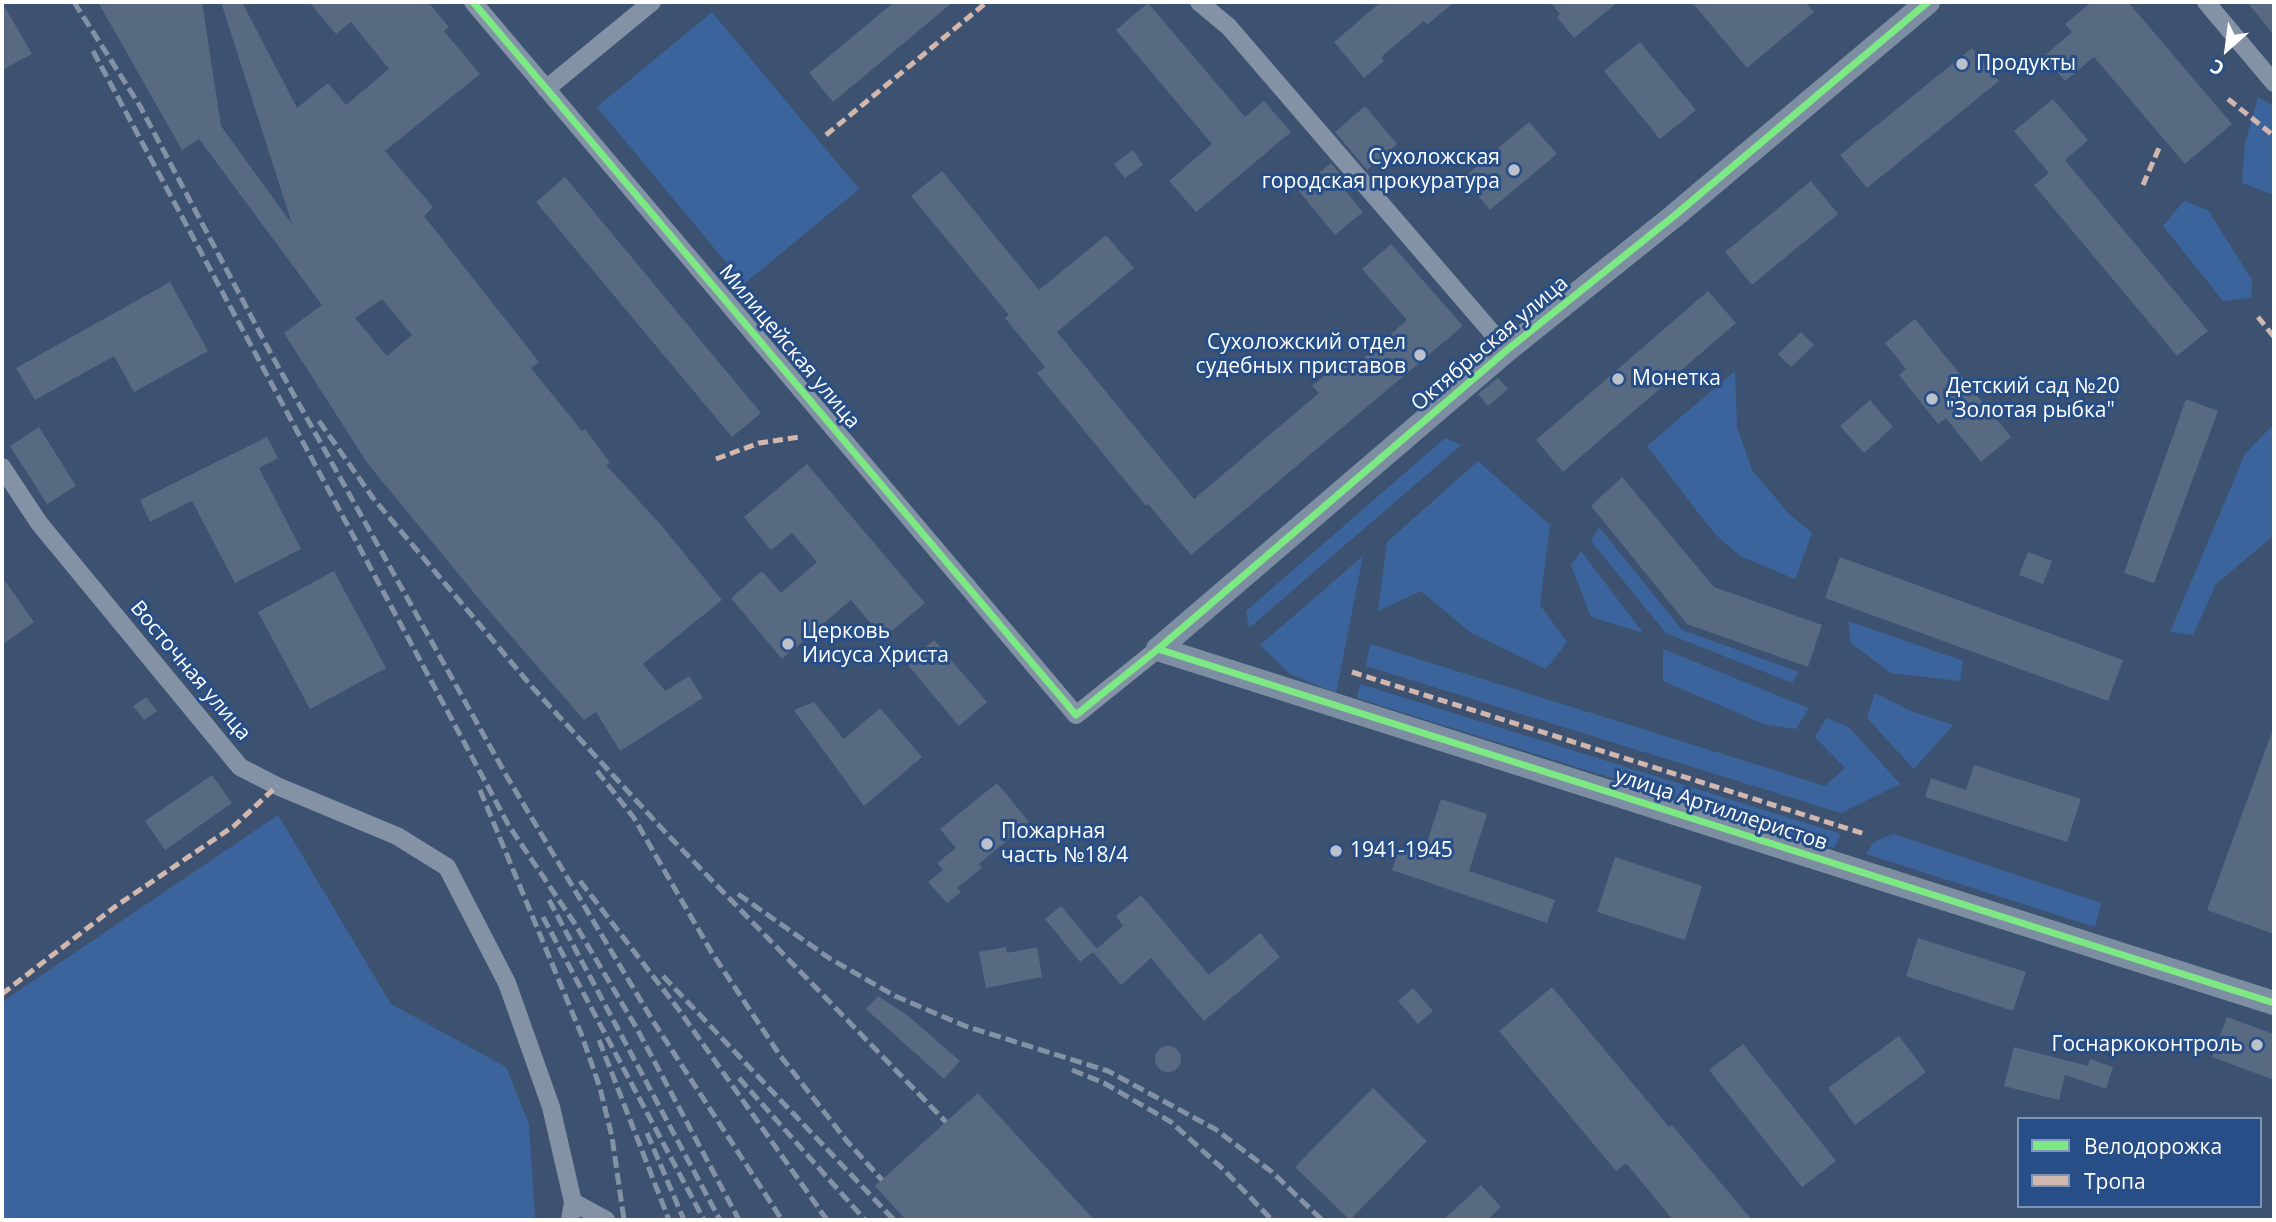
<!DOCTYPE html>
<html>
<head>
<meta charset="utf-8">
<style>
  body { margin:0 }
  #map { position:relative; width:2276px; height:1222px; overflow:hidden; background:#3d5271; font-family:"Open Sans",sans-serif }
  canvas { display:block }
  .frame { position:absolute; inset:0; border:4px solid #fff; pointer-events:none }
  .legend { position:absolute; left:2017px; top:1117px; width:245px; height:91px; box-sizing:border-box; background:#274e87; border:2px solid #7d95b7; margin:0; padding:9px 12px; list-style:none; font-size:21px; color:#fff }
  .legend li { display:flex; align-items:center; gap:14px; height:35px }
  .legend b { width:35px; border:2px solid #7d95b7 }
  .north { position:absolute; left:2192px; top:14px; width:70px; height:70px; -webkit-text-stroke:5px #274e87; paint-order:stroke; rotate:208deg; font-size:19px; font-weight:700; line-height:28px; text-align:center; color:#fff }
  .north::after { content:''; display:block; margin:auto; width:24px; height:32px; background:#fff; clip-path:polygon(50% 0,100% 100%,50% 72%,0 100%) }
</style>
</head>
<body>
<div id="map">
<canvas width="2276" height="1222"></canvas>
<div class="frame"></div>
<ul class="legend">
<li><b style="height:9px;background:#7ce984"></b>Велодорожка</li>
<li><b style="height:9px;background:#d1b7ad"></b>Тропа</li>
</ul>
<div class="north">С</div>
</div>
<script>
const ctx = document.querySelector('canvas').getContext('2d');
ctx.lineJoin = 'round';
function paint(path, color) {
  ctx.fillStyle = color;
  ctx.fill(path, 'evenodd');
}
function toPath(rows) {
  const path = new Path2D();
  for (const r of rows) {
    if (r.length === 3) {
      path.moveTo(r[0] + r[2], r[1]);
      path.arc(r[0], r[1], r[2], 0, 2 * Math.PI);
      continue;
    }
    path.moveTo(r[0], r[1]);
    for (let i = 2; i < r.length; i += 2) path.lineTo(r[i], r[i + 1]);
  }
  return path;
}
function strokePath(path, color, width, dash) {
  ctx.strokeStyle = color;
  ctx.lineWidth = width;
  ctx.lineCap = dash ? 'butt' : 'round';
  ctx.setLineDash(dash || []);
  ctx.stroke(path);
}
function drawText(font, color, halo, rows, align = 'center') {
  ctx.font = font + ' "Open Sans",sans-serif';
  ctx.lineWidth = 6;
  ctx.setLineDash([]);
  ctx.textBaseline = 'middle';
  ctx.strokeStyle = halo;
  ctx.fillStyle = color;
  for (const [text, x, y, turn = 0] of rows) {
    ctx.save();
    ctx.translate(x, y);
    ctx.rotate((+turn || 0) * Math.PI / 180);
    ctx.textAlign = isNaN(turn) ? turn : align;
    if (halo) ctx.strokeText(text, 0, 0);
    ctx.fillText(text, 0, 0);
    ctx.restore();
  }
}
const green = toPath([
  [712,12,859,189,744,284,597,107],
  [2258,97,2274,106,2274,195,2242,183,2245,143],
  [2184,201,2208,210,2252,280,2251,298,2223,301,2163,226],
  [1735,371,1737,427,1752,470,1788,513,1812,533,1795,579,1740,556,1714,533,1647,446],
  [2274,424,2274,535,2216,584,2193,635,2170,632,2245,454],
  [1445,438,1461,445,1249,628,1246,611],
  [1478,461,1550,525,1540,605,1567,642,1546,669,1471,633,1421,591,1378,611,1387,542],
  [1599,527,1682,630,1799,672,1792,683,1666,633,1591,541],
  [1581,551,1643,633,1591,617,1571,565],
  [1363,556,1336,693,1290,674,1260,645],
  [1848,621,1963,661,1960,681,1891,673,1851,643],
  [1370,644,1825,786,1845,768,1815,737,1826,718,1849,727,1900,784,1841,813,1366,666],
  [1663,650,1663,649,1809,708,1796,729,1764,724,1663,681],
  [1360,684,1841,834,1834,848,1357,698],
  [1875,693,1911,711,1953,725,1914,769,1867,718],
  [278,815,391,1004,506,1067,529,1124,535,1220,2,1220,2,1002],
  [1893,834,2101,903,2095,927,1866,854,1874,842]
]);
const building = toPath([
  [2,2,32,54,2,70],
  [98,2,202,2,221,126,292,224,221,2,242,2,297,108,328,83,346,105,389,69,351,22,336,34,309,2,428,2,449,27,444,31,480,74,385,151,433,207,424,216,539,362,531,368,582,431,585,429,610,463,606,465,661,525,722,600,643,664,665,691,689,676,703,698,620,751,596,712,584,720,484,605,368,464,284,333,322,305,199,139,182,150],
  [382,299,412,335,387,356,355,318],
  [894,2,953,2,833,102,809,73],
  [1381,2,1454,2,1427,25,1424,21,1381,57,1384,61,1364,78,1334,42],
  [1550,2,1618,2,1574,38,1557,17,1560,14],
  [1692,2,1805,2,1814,12,1747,68],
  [2092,2,2128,2,2232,124,2185,164,2094,57,2065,81,2044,56,2072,32,2065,24],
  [2247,2,2274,2,2274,35],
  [1148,3,1245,117,1264,101,1291,132,1196,212,1169,181,1212,144,1116,30],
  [1640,42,1696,110,1660,139,1604,71],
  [1972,48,1999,81,1867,188,1840,155],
  [2053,99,2088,140,2065,160,2208,331,2177,356,2034,185,2049,173,2014,131],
  [1365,106,1397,144,1367,170,1335,132],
  [1529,122,1557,154,1490,210,1463,178],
  [1133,150,1143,165,1125,178,1114,164],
  [1331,163,1349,184,1344,189,1363,212,1335,235,1298,190],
  [942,171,1039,290,1106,235,1134,268,1057,332,1194,499,1319,393,1312,386,1342,361,1350,370,1407,320,1362,269,1391,244,1463,326,1191,555,1148,504,1146,506,1037,373,1045,367,1005,318,1009,315,911,196],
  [565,177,761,413,732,437,536,202],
  [1811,181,1838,214,1752,285,1725,252],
  [170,282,208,351,134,392,114,356,35,400,16,368],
  [1708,291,1736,323,1563,472,1536,440],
  [1915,319,2011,437,1981,462,1946,418,1938,424,1899,375,1906,369,1885,343],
  [1801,332,1814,345,1791,367,1778,354],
  [1498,378,1508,389,1488,406,1478,394],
  [2186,399,2218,411,2154,583,2124,573],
  [1870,400,1893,427,1864,453,1840,426],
  [39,427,76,486,47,504,10,446],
  [267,437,278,458,259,468,301,549,235,583,192,501,150,522,140,500],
  [807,464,925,603,883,638,851,600,782,659,731,598,762,571,781,593,817,562,792,533,771,550,744,517],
  [1622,477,1714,587,1822,625,1808,667,1687,624,1591,506],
  [2028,552,2052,561,2043,584,2019,575],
  [1840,557,2123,660,2108,701,1825,598],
  [334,571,386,668,310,709,258,612],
  [2,577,34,622,2,645],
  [934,640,987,702,959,726,906,663],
  [146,697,157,711,144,720,133,706],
  [814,702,844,739,880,708,922,757,864,806,794,710],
  [2272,732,2274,733,2274,934,2207,910],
  [1974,765,2081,799,2067,842,1925,797,1931,778,1966,790],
  [212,775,232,803,165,850,145,821],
  [997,783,1029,822,979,864,982,868,957,888,961,892,947,903,928,882,943,870,937,863,956,848,940,829],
  [1441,799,1487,814,1469,871,1555,900,1547,923,1392,870,1400,847,1423,855],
  [1615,857,1702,886,1685,940,1597,912],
  [1141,895,1209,975,1260,933,1280,957,1204,1021,1151,958,1121,985,1093,952,1123,926,1116,916],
  [1061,906,1097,949,1080,962,1045,919],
  [1918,938,2026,972,2013,1011,1906,976],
  [1006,947,1007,953,1037,947,1042,977,986,988,979,952],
  [1552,987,1669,1127,1672,1125,1752,1220,1673,1220,1626,1163,1616,1171,1499,1031],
  [1413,988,1433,1011,1418,1024,1398,1001],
  [878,996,907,1015,960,1061,944,1079,866,1009],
  [2227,1017,2274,1034,2274,1080,2212,1057],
  [1899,1036,1926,1072,1855,1125,1828,1088],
  [1743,1044,1836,1161,1802,1187,1709,1070],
  [1168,1059,13],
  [2014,1047,2088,1066,2090,1059,2113,1067,2106,1089,2065,1075,2059,1100,2004,1086],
  [1373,1088,1427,1141,1350,1220,1295,1167],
  [978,1093,1094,1220,906,1220,875,1186],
  [1481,1185,1501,1207,1487,1220,1443,1220]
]);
const street = toPath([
  [473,2,1076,715,1158,649],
  [1199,2,1229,27,1507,350],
  [2206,2,2274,83],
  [546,89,652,2],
  [2,467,39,523,240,767,277,786,397,836,447,867,507,983,551,1107,573,1202,570,1220],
  [573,1202,606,1220]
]);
const secondary = toPath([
  [1158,649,2274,1003],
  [1158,649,1507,350,1674,216,1928,2]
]);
const rail = toPath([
  [74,2,140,106,270,352,506,775,653,1021,782,1220],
  [93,51,509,826,575,924,636,1027,739,1220],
  [319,421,373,498,533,688,666,833,946,1122],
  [597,771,634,818,712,953,779,1054,846,1140,882,1180],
  [480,790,582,1036,600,1088,612,1137,624,1220],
  [580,881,679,1010,827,1220],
  [738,894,829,958,895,996,965,1026,1108,1071,1215,1129,1272,1172,1322,1220],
  [549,900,720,1220],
  [543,917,704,1220],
  [663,976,894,1220],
  [599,1040,669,1220],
  [1072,1070,1104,1083,1171,1122,1224,1170,1272,1220],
  [739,1078,865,1220],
  [647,1133,684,1220]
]);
const quiet = toPath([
  [2228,99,2274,136],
  [826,135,987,2],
  [2143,185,2159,148],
  [2258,317,2274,337],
  [716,459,759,443,800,437],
  [1352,672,1865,834],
  [2,994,116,906,234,826,277,786]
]);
const cycleway = toPath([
  [473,2,1076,715,1158,649,1507,350,1674,216,1928,2],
  [1158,649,2274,1003]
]);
const markers = [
  [1962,64,7,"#bbc2cd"],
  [1514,170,7,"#bbc2cd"],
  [1420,355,7,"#bbc2cd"],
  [1618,379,7,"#bbc2cd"],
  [1932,399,7,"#bbc2cd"],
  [788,644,7,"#bbc2cd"],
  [987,844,7,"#bbc2cd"],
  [1336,851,7,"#bbc2cd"],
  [2257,1045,7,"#bbc2cd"]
];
const poiNames = [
  ["Продукты",1976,64],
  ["Сухоложская",1500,158,"right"],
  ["городская прокуратура",1500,182,"right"],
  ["Сухоложский отдел",1406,343,"right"],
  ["судебных приставов",1406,367,"right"],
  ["Монетка",1632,379],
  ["Детский сад №20",1946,387],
  ["\"Золотая рыбка\"",1946,411],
  ["Церковь",802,632],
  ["Иисуса Христа",802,656],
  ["Пожарная",1001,832],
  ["часть №18/4",1001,856],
  ["1941-1945",1350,851],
  ["Госнаркоконтроль",2243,1045,"right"]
];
const streetNames = [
  ["Октябрьская улица",1490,344,-40],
  ["Милицейская улица",789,347,50],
  ["Восточная улица",190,671,50],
  ["улица Артиллеристов",1721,810,18]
];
paint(green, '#3c649c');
paint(building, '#586982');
strokePath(street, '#8492a6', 18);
strokePath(secondary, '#7e8ea2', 24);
strokePath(rail, '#8392a5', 5, [12, 5]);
strokePath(quiet, '#d1b7ad', 5, [10, 5]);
strokePath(cycleway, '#7ce984', 7);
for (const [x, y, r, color] of markers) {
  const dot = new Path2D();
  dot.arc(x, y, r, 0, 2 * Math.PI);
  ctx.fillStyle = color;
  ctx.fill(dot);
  strokePath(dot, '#274e87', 2.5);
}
drawText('21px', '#fff', '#274e87', poiNames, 'left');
drawText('21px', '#fff', '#274e87', streetNames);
</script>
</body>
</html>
